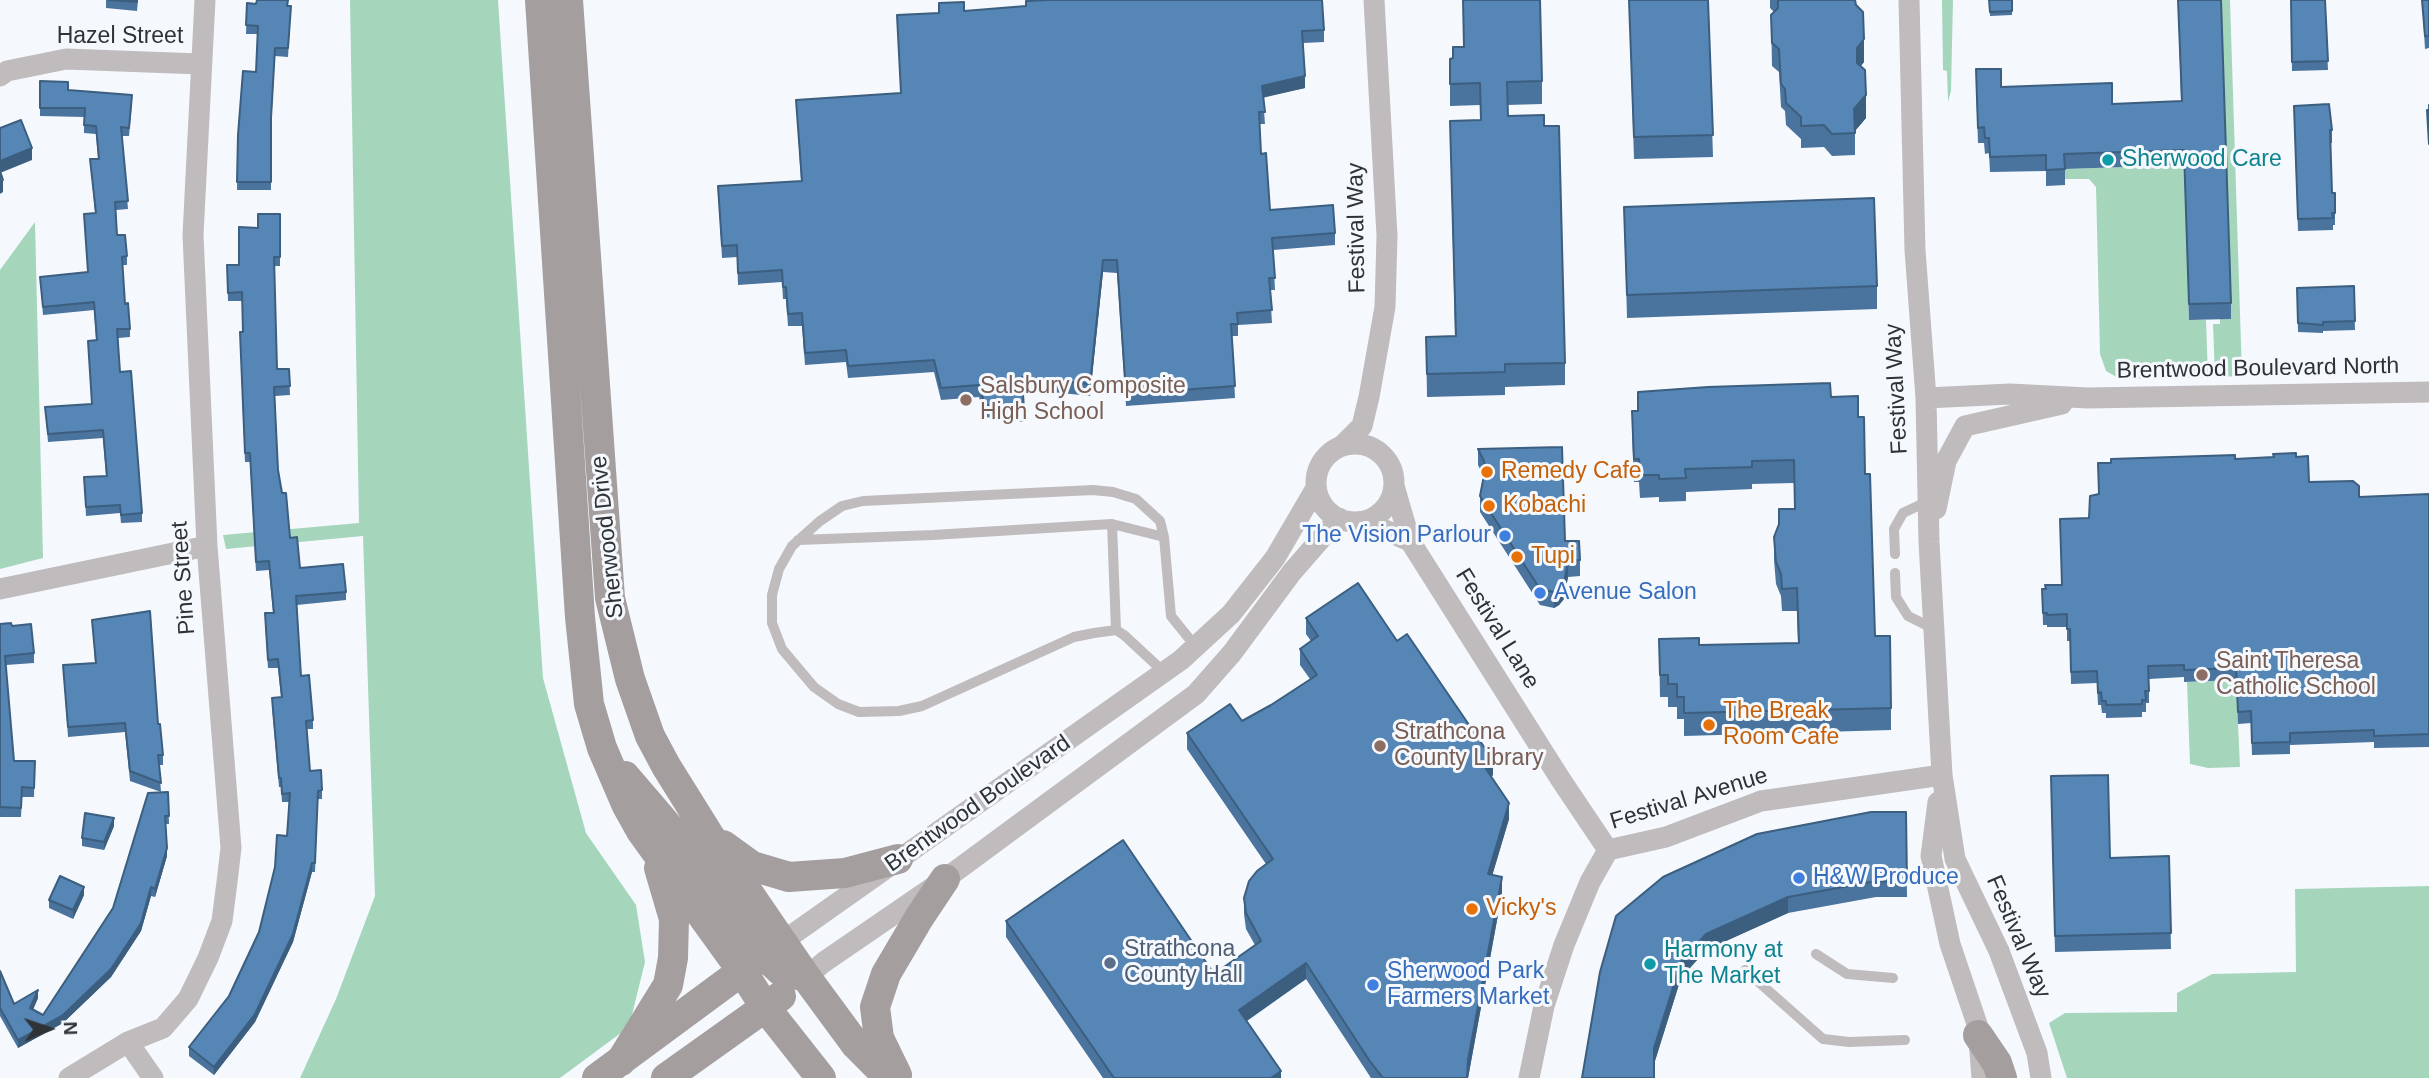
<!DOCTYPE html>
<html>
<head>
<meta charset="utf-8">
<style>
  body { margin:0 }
  #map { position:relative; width:2429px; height:1078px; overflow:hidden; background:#f5f9fe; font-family:Arial,sans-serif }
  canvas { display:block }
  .north { position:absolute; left:14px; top:994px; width:70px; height:70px; -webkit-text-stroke:5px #f5f9fe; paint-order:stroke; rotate:88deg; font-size:19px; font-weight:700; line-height:28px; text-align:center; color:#303336 }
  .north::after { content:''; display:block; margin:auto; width:24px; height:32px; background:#303336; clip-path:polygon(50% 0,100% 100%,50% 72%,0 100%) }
</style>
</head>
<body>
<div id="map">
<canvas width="2429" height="1078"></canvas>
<div class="north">N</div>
</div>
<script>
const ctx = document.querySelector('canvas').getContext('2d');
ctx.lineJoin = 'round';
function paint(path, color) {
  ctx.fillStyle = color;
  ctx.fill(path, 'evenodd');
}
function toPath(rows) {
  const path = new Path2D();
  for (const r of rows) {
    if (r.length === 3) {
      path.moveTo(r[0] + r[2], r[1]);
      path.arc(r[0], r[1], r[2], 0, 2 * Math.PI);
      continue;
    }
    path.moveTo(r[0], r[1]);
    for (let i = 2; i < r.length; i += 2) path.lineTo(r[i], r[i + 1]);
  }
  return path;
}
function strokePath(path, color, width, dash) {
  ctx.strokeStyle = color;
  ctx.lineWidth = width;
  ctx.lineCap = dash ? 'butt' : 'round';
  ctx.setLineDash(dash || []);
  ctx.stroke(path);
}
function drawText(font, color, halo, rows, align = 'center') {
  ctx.font = font + ' Arial,sans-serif';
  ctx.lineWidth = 6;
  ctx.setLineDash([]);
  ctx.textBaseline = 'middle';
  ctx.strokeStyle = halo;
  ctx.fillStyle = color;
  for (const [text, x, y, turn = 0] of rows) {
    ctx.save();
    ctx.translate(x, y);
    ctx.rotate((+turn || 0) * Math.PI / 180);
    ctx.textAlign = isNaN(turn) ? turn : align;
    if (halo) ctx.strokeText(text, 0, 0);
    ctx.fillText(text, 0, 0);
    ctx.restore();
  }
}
const green = toPath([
  [350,0,498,0,543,678,586,833,636,905,645,962,629,1027,560,1078,300,1078,336,999,375,896,363,536,226,549,223,535,359,523],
  [1942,0,1953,0,1951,91,1948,102,1947,71,1943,70],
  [2221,0,2230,0,2242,376,2215,377,2213,324,2220,324,2220,319,2231,318],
  [2184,165,2189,320,2206,320,2208,377,2120,379,2106,371,2100,354,2096,187,2089,179,2064,179,2064,169],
  [35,222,43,558,0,569,0,270],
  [2236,680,2240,767,2208,768,2190,764,2187,682],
  [2429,886,2429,1078,2067,1078,2049,1023,2065,1013,2177,1012,2177,993,2212,974,2296,972,2295,889]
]);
const service = toPath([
  [1112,524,1116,630],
  [798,540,933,535,1112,524,1164,537],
  [1895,554,1894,529,1903,513,1928,501],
  [1895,573,1896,597,1908,616,1934,629],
  [1165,673,1124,635,1116,630,1094,633,1074,637,922,706,899,711,859,712,838,704,814,687,782,649,772,623,772,595,779,569,792,546,820,521,842,506,863,501,1093,490,1113,492,1136,499,1160,521,1164,537,1171,616,1196,647],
  [1816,954,1847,974,1893,978],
  [1745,970,1823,1039,1849,1042,1905,1040]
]);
const minor = toPath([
  [1909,0,1915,250,1926,398,1929,542,1942,775,1955,859,1999,951,2037,1053,2041,1078],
  [0,76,7,71,66,59,200,64],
  [1926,398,2010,394,2088,398,2429,392],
  [1355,483,39],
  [1342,446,1362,426,1369,397,1385,307,1387,236,1374,0],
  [1394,486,1410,541,1561,780,1608,850],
  [1936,509,1946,461,1965,426,2062,404],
  [1364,521,1410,541],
  [0,589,207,546],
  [1938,802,1931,856,1950,944,1978,1027,1982,1078],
  [782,942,1181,660,1231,614,1275,558,1316,488],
  [806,977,824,962,945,879,1196,694,1232,653,1292,572,1339,518],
  [128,1042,153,1078],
  [69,1078,128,1042,163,1028,188,999,208,958,222,921,227,882,231,848,207,546,193,235,205,0],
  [1529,1078,1544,1006,1564,945,1590,882,1608,850,1666,837,1761,801,1942,775]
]);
const secondary = toPath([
  [540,0,580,617,589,704,602,748,627,806,641,831,742,971,765,1007,821,1078],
  [568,0,610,598,630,679,650,736,666,766,709,835,806,977,856,1045,889,1078],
  [625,776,673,832,764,955,781,971,806,977],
  [723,845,752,866,789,877,845,873,898,859],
  [1978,1035,1997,1063,2002,1078],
  [621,1061,668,985,673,958,674,919,659,868],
  [897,1075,879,1038,875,1007,886,974,919,918,945,879],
  [597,1078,757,960],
  [666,1078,781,996]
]);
const wall = toPath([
  [106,0,138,0,137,11,106,8],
  [1629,0,1708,0,1713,157,1634,159],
  [1770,0,1855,0,1864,62,1861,66,1866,118,1855,131,1855,155,1832,156,1824,147,1801,148,1801,139,1786,125,1785,111,1781,107,1779,72,1772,66,1771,15,1774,12,1770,8],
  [1989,0,2012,0,2012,15,1990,16],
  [2178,0,2231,303,2231,319,2189,320,2184,165,2065,169,2065,185,2046,186,2046,171,1990,172,1989,153,1985,154,1984,143,1978,143,1976,85,2001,87,2112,104,2181,101],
  [2291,0,2327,0,2325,0,2328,70,2292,71],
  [2422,0,2429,0,2429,48,2425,49],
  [247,3,291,6,288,57,275,56,271,127,271,190,237,190,238,135,256,72,258,34,246,34],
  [939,3,964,11,1324,30,1324,42,1303,43,1305,88,1263,97,1265,124,1259,124,1261,154,1270,210,1335,233,1335,245,1273,250,1275,290,1270,290,1272,323,1238,325,1238,336,1232,336,1235,398,1126,406,1117,273,1103,272,1090,396,1023,389,1024,422,985,417,979,397,941,400,934,372,848,378,846,362,805,365,802,326,788,326,786,299,783,299,782,282,738,285,737,257,722,258,718,186,801,181,796,100,901,93,897,15,939,13],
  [1450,59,1542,81,1542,104,1507,105,1508,116,1544,126,1565,363,1565,385,1505,387,1505,395,1427,397,1426,337,1455,336,1450,121,1480,120,1480,105,1450,106],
  [40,81,68,90,132,103,129,136,122,136,128,209,116,210,117,235,127,256,127,265,122,265,125,304,130,329,130,337,118,338,120,372,142,513,142,522,121,523,120,513,86,516,84,477,106,476,103,438,48,442,45,407,92,404,88,341,96,340,94,310,43,315,40,277,88,272,84,214,95,213,90,159,98,159,96,134,84,133,84,117,40,116],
  [2294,118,2332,130,2332,143,2330,143,2332,193,2335,213,2335,225,2333,225,2333,230,2298,231],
  [1624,207,1877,286,1877,309,1627,318],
  [280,214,280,266,274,266,277,369,289,369,290,395,275,396,278,470,290,538,300,568,346,592,346,600,297,605,301,676,313,720,313,729,307,729,310,771,322,790,322,799,318,799,315,872,312,872,293,942,255,1022,214,1075,189,1056,189,1047,229,996,259,932,287,836,289,802,282,802,281,787,279,787,272,706,272,698,281,697,278,668,268,668,265,622,265,613,273,613,269,570,256,571,250,462,245,462,240,341,242,332,242,301,228,301,227,265,239,265,258,228],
  [2354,286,2355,330,2323,331,2323,333,2298,332,2297,288],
  [1638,392,1831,397,1858,417,1865,474,1875,636,1891,708,1891,730,1684,736,1684,719,1677,719,1677,707,1668,707,1668,697,1660,697,1659,639,1699,645,1798,643,1797,611,1782,611,1781,596,1776,584,1774,560,1774,537,1794,509,1794,483,1752,484,1752,489,1686,492,1686,501,1659,502,1659,497,1640,498,1639,482,1634,482,1632,434,1632,411,1638,411],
  [1478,449,1565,541,1580,560,1580,576,1568,577,1564,599,1559,605,1554,608,1540,605,1480,512,1480,496,1484,477,1478,465],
  [2296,457,2309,482,2359,497,2429,494,2429,747,2374,748,2374,742,2290,745,2290,754,2252,755,2251,723,2238,724,2236,680,2184,682,2184,677,2149,679,2149,703,2146,703,2146,712,2142,712,2142,717,2106,718,2106,713,2102,713,2101,705,2098,705,2097,683,2071,684,2070,641,2067,641,2067,627,2047,627,2047,625,2043,625,2042,589,2062,585,2089,518,2235,459],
  [1306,618,1397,641,1493,775,1491,777,1509,819,1492,875,1502,893,1468,1078,1371,1078,1306,979,1247,1021,1281,1078,1103,1078,1006,937,1006,921,1214,974,1255,945,1246,929,1244,914,1244,898,1266,864,1187,749,1187,733,1242,721,1271,705,1310,679,1300,665,1300,649,1311,641,1306,634],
  [92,620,158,724,163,755,163,765,159,765,161,792,130,781,125,732,68,737,63,665,95,663],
  [0,624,12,626,34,653,34,663,6,665,14,761,35,761,34,797,22,797,21,817,0,817],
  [168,792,169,824,166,824,167,856,155,897,151,896,141,931,111,977,63,1023,18,1048,0,1016,0,971,14,1004,38,998,33,1010,43,1015,113,908],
  [2051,792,2110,858,2169,856,2171,949,2055,952],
  [1906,812,1907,897,1876,897,1788,913,1706,950,1681,978,1654,1064,1600,972],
  [114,826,104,850,82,846,82,838],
  [84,895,73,919,49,908,49,900]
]);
const shadedWall = toPath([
  [1864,39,1864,62,1857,70,1857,48],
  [1305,76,1305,88,1262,98,1262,86],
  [1866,95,1866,118,1854,132,1854,109],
  [32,148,32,160,0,173,0,161],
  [3,180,3,192,0,194,0,182],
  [1103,260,1103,272,1090,396,1090,384],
  [1568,561,1568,577,1564,599,1559,605,1554,608,1554,592],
  [1493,760,1493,775,1484,782,1484,766],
  [1509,803,1509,819,1488,890,1488,874],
  [114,818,114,826,104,850,104,842],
  [167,848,167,856,155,897,155,889],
  [312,863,312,872,293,942,255,1022,214,1075,214,1067],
  [1502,877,1502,893,1468,1078,1467,1078,1468,1060],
  [84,887,84,895,73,919,73,910],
  [151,887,151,896,141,931,111,977,63,1023,18,1048,18,1040,63,1015],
  [1788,897,1788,913,1706,950,1681,978,1654,1064,1654,1048,1681,962,1706,934],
  [1306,963,1306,979,1239,1026,1239,1010],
  [38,990,38,998,30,1016,30,1008],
  [1281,1071,1281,1078,1271,1078]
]);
const building = toPath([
  [109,0,137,0,137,2,109,0],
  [257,0,288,0,287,6,291,6,288,48,275,48,271,118,271,182,237,182,238,135,243,71,256,72,258,26,246,25,247,3,256,4,257,0],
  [1048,0,1322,0,1324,30,1302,31,1305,76,1262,86,1265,112,1259,112,1261,154,1266,153,1270,210,1333,205,1335,233,1272,238,1275,278,1269,278,1272,310,1237,313,1238,324,1231,324,1235,386,1126,394,1117,260,1103,260,1090,384,1022,377,1024,410,985,405,979,385,941,388,934,360,848,366,846,350,805,353,802,313,788,314,786,287,783,287,782,270,738,273,737,245,722,246,718,186,802,181,796,100,901,93,897,15,939,13,939,3,964,2,964,11,1026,6,1026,1,1048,0],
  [1463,0,1540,0,1542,81,1507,82,1508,116,1544,115,1544,126,1559,126,1565,363,1505,364,1505,372,1427,374,1426,337,1456,336,1450,121,1481,120,1480,83,1450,84,1450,59,1453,58,1453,47,1464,47,1463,0],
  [1629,0,1708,0,1713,135,1634,137,1629,0],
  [1778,0,1855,0,1856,5,1863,12,1864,39,1857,48,1857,63,1865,70,1866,95,1854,109,1855,133,1832,134,1824,125,1801,126,1801,117,1786,103,1785,89,1781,84,1779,49,1772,43,1771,15,1778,8,1778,0],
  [1989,0,2012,0,2012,11,1990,12,1989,0],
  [2178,0,2221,0,2231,303,2189,304,2184,150,2064,154,2065,169,2046,170,2046,155,1990,157,1989,138,1985,138,1984,127,1978,128,1976,69,2001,69,2001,87,2112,83,2112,104,2182,101,2178,0],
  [2291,0,2325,0,2328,61,2292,62,2291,0],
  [2422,0,2429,0,2429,36,2425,36,2422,0],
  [40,81,68,82,68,90,132,95,129,128,121,127,128,201,115,202,117,235,125,235,127,256,122,257,125,304,128,303,130,329,117,329,120,372,131,371,142,513,121,515,120,505,86,507,84,477,107,476,103,430,48,434,45,407,92,404,88,341,97,340,94,302,43,307,40,277,88,272,84,214,96,213,90,159,99,159,96,126,84,125,85,108,40,108,40,81],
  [2329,104,2332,130,2330,130,2332,193,2335,193,2335,213,2332,213,2333,218,2298,219,2294,106,2329,104],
  [2429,105,2429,144,2427,110,2429,110,2429,105],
  [21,120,32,148,0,161,0,128,21,120],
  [0,171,3,180,0,182,0,171],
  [1874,198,1877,286,1627,295,1624,207,1874,198],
  [258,214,280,214,280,257,274,257,277,369,289,369,290,386,274,387,278,470,282,493,286,493,290,538,297,537,300,568,343,564,346,592,296,596,301,676,309,675,313,720,306,721,310,771,321,770,322,790,318,791,315,863,312,863,293,934,255,1014,214,1067,189,1047,229,996,259,932,275,867,277,835,287,836,290,793,282,794,281,778,279,778,272,698,282,697,278,659,268,660,265,613,274,613,269,561,256,562,250,453,245,453,240,332,243,332,242,292,228,293,227,265,239,265,239,227,258,228,258,214],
  [2354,286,2355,321,2323,322,2323,325,2298,323,2297,288,2354,286],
  [1830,383,1831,397,1858,396,1858,417,1864,417,1865,474,1870,474,1875,636,1890,636,1891,708,1684,713,1684,697,1677,697,1677,684,1668,684,1668,675,1660,675,1659,639,1699,638,1699,645,1799,643,1797,588,1782,589,1781,574,1776,562,1774,537,1779,524,1779,509,1795,509,1794,460,1752,461,1752,467,1685,469,1686,478,1659,479,1659,475,1640,475,1639,459,1634,459,1632,411,1638,411,1638,392,1708,387,1830,383],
  [1562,447,1565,541,1579,541,1580,560,1568,561,1564,583,1559,589,1554,592,1540,589,1480,496,1485,470,1484,461,1478,449,1562,447],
  [2296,453,2296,457,2308,456,2309,482,2353,481,2359,486,2359,497,2429,494,2429,734,2374,736,2374,730,2290,733,2290,742,2252,743,2251,711,2238,712,2236,668,2184,670,2184,665,2148,666,2149,691,2145,691,2146,700,2142,700,2142,704,2106,705,2106,701,2102,701,2101,692,2098,693,2097,671,2071,672,2070,629,2067,629,2067,614,2047,615,2047,613,2043,613,2042,589,2046,589,2045,585,2062,585,2060,519,2089,518,2090,496,2099,494,2098,463,2111,463,2111,459,2235,455,2235,459,2274,457,2273,454,2296,453],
  [1358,583,1397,641,1407,634,1493,760,1484,766,1509,803,1488,874,1502,877,1468,1060,1467,1078,1383,1078,1369,1060,1306,963,1239,1010,1281,1071,1271,1078,1114,1078,1006,921,1123,840,1214,974,1261,941,1246,913,1244,898,1249,881,1257,871,1273,859,1187,733,1230,704,1242,721,1271,705,1317,675,1300,649,1318,636,1306,618,1358,583],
  [150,611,158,724,160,724,163,755,158,755,161,783,130,771,125,723,68,727,63,665,96,663,92,620,150,611],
  [11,623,12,626,31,624,34,653,5,656,14,761,35,761,34,788,22,787,21,808,0,807,0,624,11,623],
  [2108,775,2110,858,2169,856,2171,933,2055,936,2051,776,2108,775],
  [168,792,169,816,165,816,167,848,155,889,151,887,141,923,111,969,63,1015,18,1040,0,1008,0,971,14,1004,38,990,30,1008,43,1015,113,908,148,793,168,792],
  [1871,812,1906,812,1907,882,1876,881,1788,897,1706,934,1681,962,1654,1048,1654,1078,1582,1078,1600,972,1616,916,1663,877,1757,834,1871,812],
  [85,813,114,818,104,842,82,838,85,813],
  [60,876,84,887,73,910,49,900,60,876]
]);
const markers = [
  [2108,160,7,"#0f9aa8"],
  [966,400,7,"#8d6e63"],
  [1487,472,7,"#e8710a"],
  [1489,506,7,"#e8710a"],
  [1505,536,7,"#3f7fe0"],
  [1517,557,7,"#e8710a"],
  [1540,593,7,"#3f7fe0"],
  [2202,675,7,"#8d6e63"],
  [1709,725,7,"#e8710a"],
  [1380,746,7,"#8d6e63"],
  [1799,878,7,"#3f7fe0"],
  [1472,909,7,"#e8710a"],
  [1110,963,7,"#5c6f8a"],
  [1650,964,7,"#0f9aa8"],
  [1373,985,7,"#3f7fe0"]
];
const streetNames = [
  ["Hazel Street",120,37],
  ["Festival Way",1357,228,-91],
  ["Brentwood Boulevard North",2258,369,-1],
  ["Festival Way",1897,389,-93],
  ["Sherwood Drive",608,537,-96],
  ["Pine Street",184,578,-94],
  ["Festival Lane",1497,629,58],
  ["Festival Avenue",1689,799,-17],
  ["Brentwood Boulevard",978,804,-35],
  ["Festival Way",2018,937,67]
];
const cultureNames = [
  ["Sherwood Care",2122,160],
  ["Harmony at",1664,951],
  ["The Market",1664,977]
];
const educationNames = [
  ["Salsbury Composite",980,387],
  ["High School",980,413],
  ["Saint Theresa",2216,662],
  ["Catholic School",2216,688],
  ["Strathcona",1394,733],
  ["County Library",1394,759]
];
const foodNames = [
  ["Remedy Cafe",1501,472],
  ["Kobachi",1503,506],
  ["Tupi",1531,557],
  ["The Break",1723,712],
  ["Room Cafe",1723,738],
  ["Vicky's",1486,909]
];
const shopNames = [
  ["The Vision Parlour",1491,536,"right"],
  ["Avenue Salon",1554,593],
  ["H&W Produce",1813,878],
  ["Sherwood Park",1387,972],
  ["Farmers Market",1387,998]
];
const serviceNames = [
  ["Strathcona",1124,950],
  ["County Hall",1124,976]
];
paint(green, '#a5d6bc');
strokePath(service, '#c0bbbc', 10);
strokePath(minor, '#c0bbbc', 21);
strokePath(secondary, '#a59e9e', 30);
paint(wall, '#4a739d');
paint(shadedWall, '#3c5e7f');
paint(building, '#5686b6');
strokePath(building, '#3c5e7f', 2);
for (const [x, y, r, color] of markers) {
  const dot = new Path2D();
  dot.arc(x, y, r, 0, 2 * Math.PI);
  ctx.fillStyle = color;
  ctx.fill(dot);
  strokePath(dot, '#f5f9fe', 2.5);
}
drawText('23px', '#303336', '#f5f9fe', streetNames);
drawText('23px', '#0d838f', '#f5f9fe', cultureNames, 'left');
drawText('23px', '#785e54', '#f5f9fe', educationNames, 'left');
drawText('23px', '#c56008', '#f5f9fe', foodNames, 'left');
drawText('23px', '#366cbe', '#f5f9fe', shopNames, 'left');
drawText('23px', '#4e5e75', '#f5f9fe', serviceNames, 'left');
</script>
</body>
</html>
